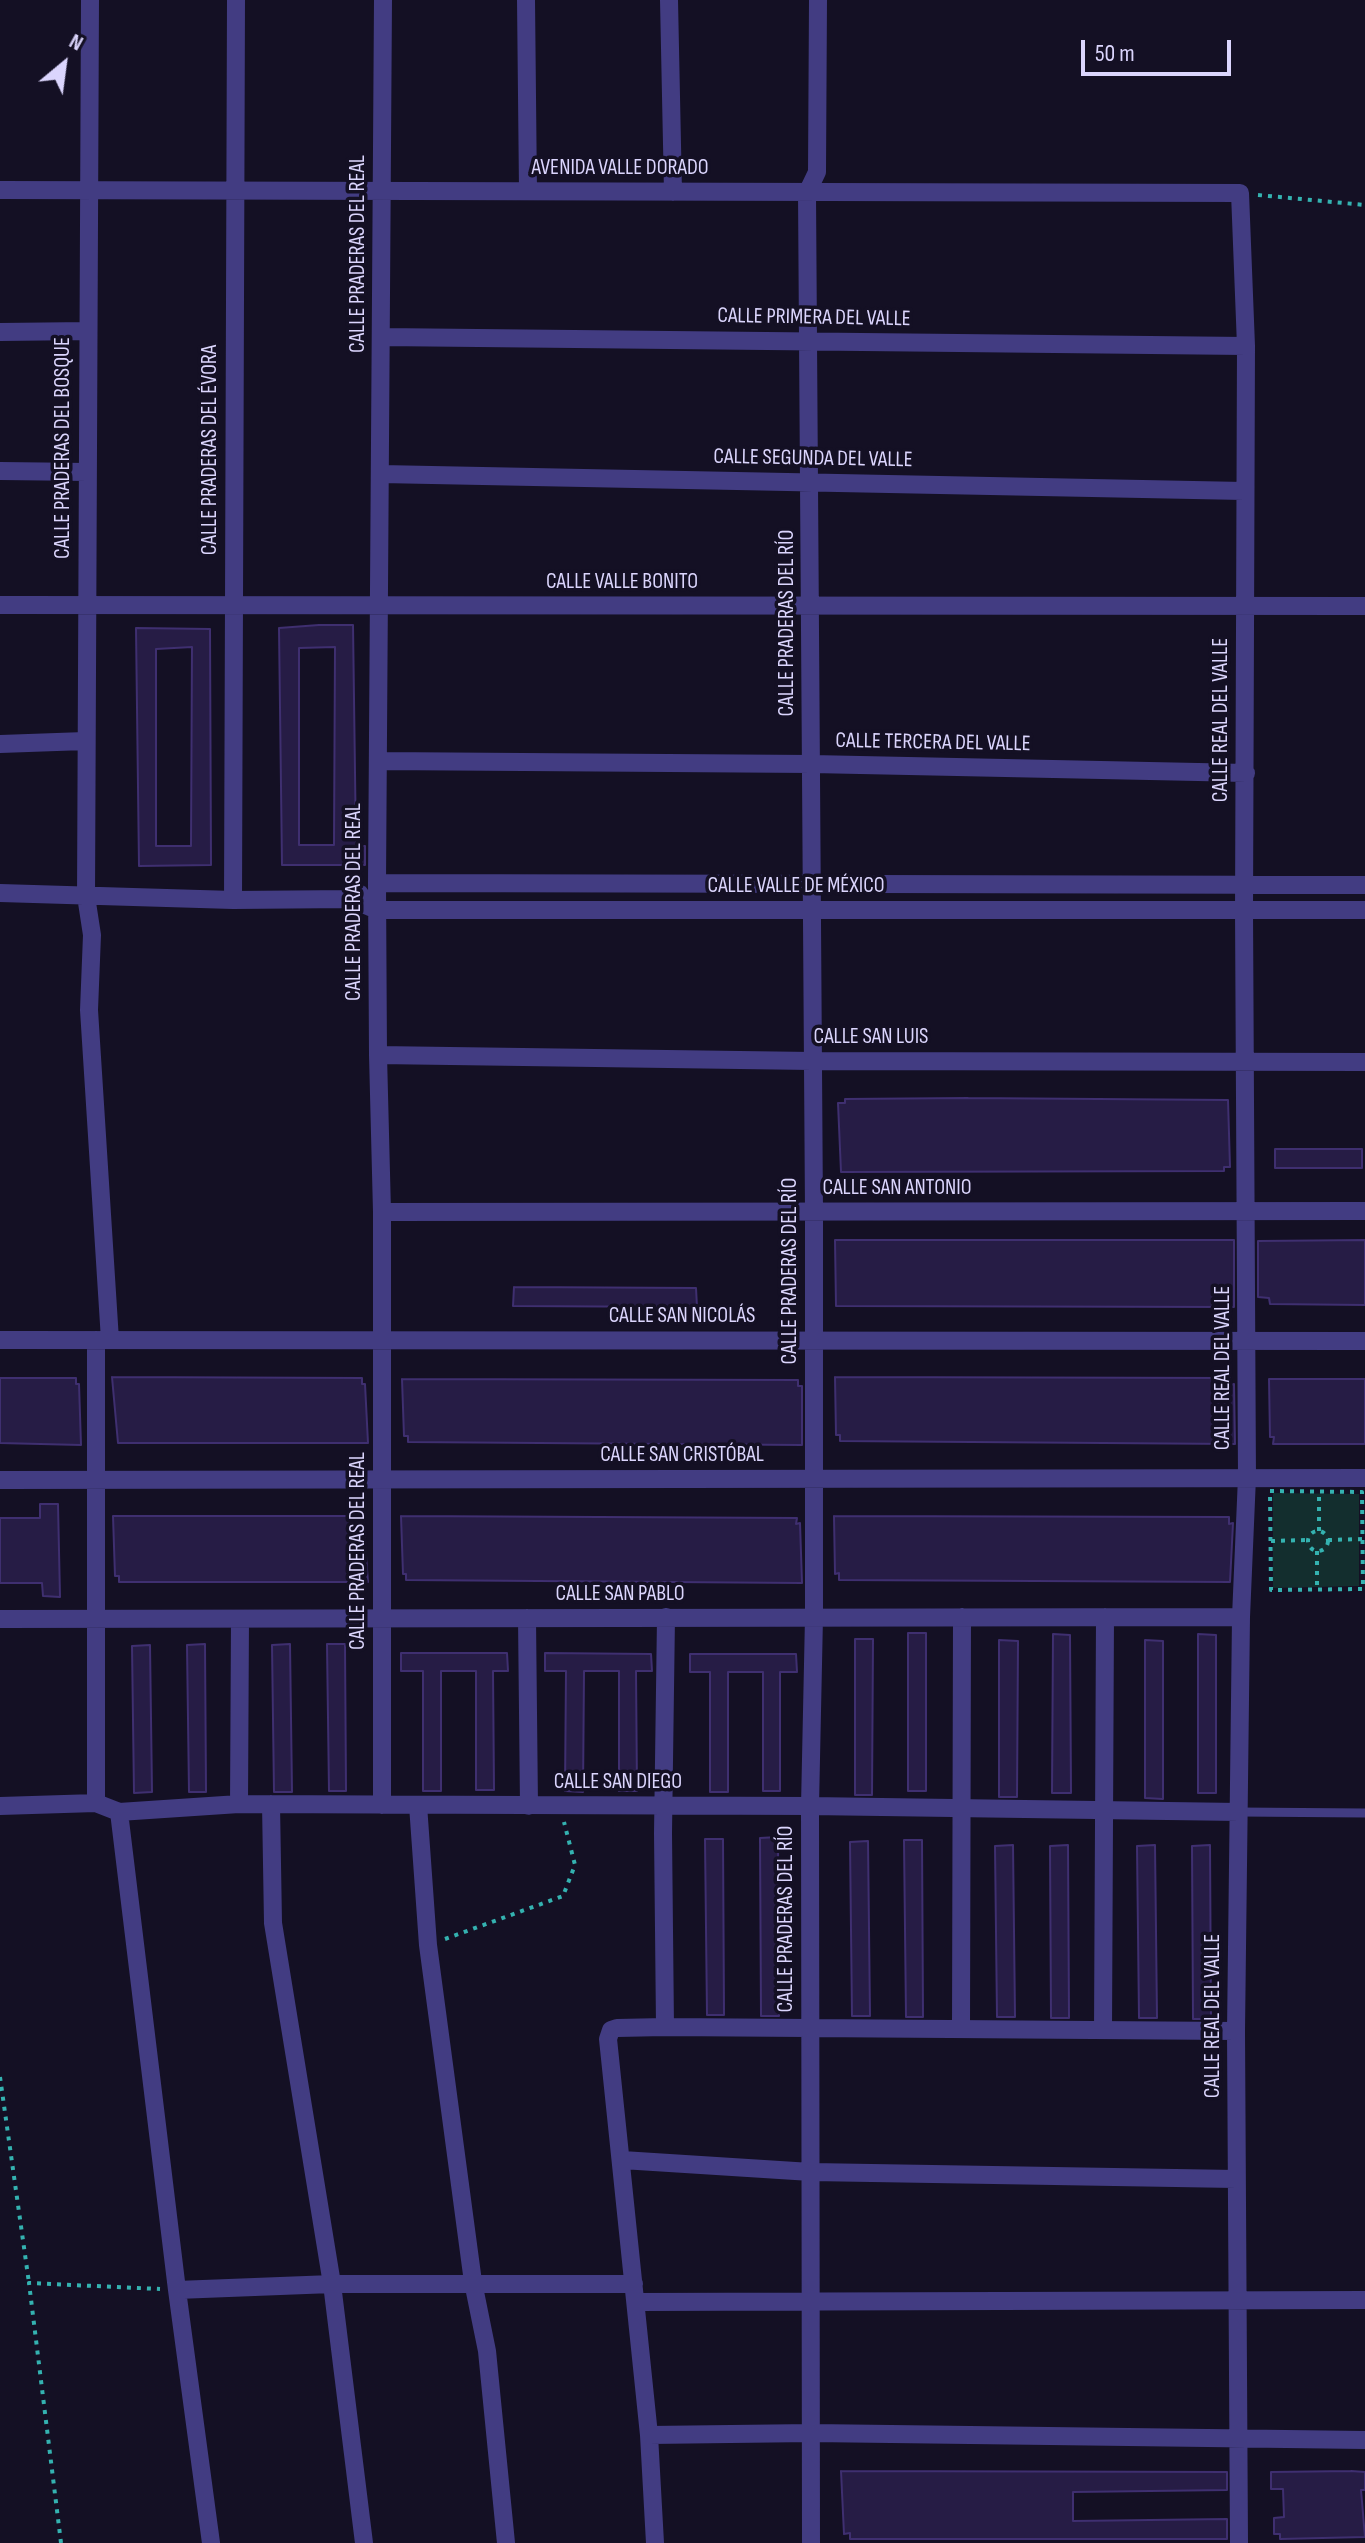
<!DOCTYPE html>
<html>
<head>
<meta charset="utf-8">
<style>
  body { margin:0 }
  #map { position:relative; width:1365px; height:2543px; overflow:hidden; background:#141024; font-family:"Sofia Sans Condensed",sans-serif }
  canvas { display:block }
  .north { position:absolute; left:24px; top:24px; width:80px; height:80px; -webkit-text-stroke:6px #141024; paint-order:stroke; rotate:29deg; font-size:22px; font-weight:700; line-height:32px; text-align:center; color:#dbd5fd }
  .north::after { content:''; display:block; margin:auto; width:28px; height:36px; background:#dbd5fd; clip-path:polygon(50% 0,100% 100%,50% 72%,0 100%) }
  .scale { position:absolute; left:1081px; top:40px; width:150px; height:36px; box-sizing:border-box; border:4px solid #dbd5fd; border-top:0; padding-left:10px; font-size:24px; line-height:28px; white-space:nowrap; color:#dbd5fd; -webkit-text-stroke:6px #141024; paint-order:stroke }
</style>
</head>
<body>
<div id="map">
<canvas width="1365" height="2543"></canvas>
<div class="north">N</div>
<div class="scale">50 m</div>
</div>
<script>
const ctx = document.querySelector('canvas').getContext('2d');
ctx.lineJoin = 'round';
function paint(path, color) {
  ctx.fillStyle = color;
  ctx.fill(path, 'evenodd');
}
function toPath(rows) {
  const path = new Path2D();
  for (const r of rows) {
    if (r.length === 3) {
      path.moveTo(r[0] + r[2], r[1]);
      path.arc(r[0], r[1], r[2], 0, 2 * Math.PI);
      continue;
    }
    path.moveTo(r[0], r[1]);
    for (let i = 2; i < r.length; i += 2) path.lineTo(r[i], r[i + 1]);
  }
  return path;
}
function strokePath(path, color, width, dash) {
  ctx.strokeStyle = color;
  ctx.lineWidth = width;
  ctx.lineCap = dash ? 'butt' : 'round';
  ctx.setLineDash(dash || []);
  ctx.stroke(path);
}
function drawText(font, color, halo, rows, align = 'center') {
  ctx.font = font + ' "Sofia Sans Condensed",sans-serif';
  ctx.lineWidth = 7;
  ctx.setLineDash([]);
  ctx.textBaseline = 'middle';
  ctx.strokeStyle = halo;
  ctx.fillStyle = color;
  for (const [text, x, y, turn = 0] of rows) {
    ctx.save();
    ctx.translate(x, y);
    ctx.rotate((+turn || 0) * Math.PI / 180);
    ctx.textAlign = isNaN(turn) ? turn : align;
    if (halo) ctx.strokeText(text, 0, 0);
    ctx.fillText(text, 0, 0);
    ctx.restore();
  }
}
const green = toPath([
  [1273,1493,1359,1494,1359,1586,1273,1588]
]);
const building = toPath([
  [319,625,353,625,356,846,365,846,365,865,282,865,279,628,319,625],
  [335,647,334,845,299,845,299,648,335,647],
  [136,628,210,629,211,865,139,866,136,628],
  [192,647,191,846,156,846,156,649,192,647],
  [968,1098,1228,1100,1230,1167,1224,1167,1224,1171,841,1172,838,1103,845,1103,845,1099,968,1098],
  [1275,1149,1362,1149,1362,1168,1275,1168,1275,1149],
  [835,1240,1234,1240,1234,1307,836,1306,835,1240],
  [1365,1240,1365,1305,1270,1304,1269,1298,1258,1297,1258,1241,1365,1240],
  [514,1287,696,1288,697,1307,513,1306,514,1287],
  [112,1377,362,1378,362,1384,365,1384,368,1443,118,1443,112,1377],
  [835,1377,1230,1378,1230,1385,1234,1384,1235,1444,840,1441,840,1435,836,1435,835,1377],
  [0,1378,76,1378,76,1384,79,1384,81,1445,0,1443,0,1378],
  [402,1379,798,1380,798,1386,802,1386,802,1445,408,1442,408,1436,404,1436,402,1379],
  [1269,1379,1365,1379,1365,1444,1273,1444,1274,1437,1270,1437,1269,1379],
  [40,1504,58,1504,60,1597,43,1596,42,1583,0,1583,0,1518,40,1518,40,1504],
  [113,1516,363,1516,368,1582,119,1582,119,1576,115,1576,113,1516],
  [401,1516,797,1518,796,1524,800,1523,802,1583,406,1580,406,1574,403,1574,401,1516],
  [834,1516,1229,1517,1229,1524,1233,1523,1230,1582,839,1580,839,1573,835,1574,834,1516],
  [908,1633,926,1633,926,1791,908,1791,908,1633],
  [1053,1634,1070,1635,1071,1793,1052,1793,1053,1634],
  [1198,1634,1216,1635,1216,1793,1198,1793,1198,1634],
  [855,1639,873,1639,872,1795,855,1795,855,1639],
  [999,1640,1018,1641,1017,1797,999,1797,999,1640],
  [1145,1640,1163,1641,1163,1799,1145,1798,1145,1640],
  [205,1644,206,1792,189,1792,187,1645,205,1644],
  [290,1644,292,1792,274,1792,272,1645,290,1644],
  [327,1644,345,1644,346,1791,329,1791,327,1644],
  [150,1645,152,1792,134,1793,132,1646,150,1645],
  [401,1653,507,1653,508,1671,493,1671,494,1790,476,1790,476,1671,441,1671,441,1791,423,1791,423,1671,401,1671,401,1653],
  [545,1653,651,1654,652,1671,636,1671,637,1791,619,1791,619,1671,584,1671,583,1792,565,1791,566,1671,545,1671,545,1653],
  [690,1654,796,1654,797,1672,780,1672,780,1791,763,1791,763,1672,728,1672,728,1792,710,1792,710,1672,690,1672,690,1654],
  [778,1837,779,2016,761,2016,760,1838,778,1837],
  [705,1839,723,1839,724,2015,707,2015,705,1839],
  [904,1840,922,1840,923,2017,906,2017,904,1840],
  [868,1841,870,2016,852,2016,850,1842,868,1841],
  [1013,1845,1015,2017,997,2017,995,1846,1013,1845],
  [1068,1845,1069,2018,1051,2018,1050,1846,1068,1845],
  [1155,1845,1157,2018,1139,2018,1137,1846,1155,1845],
  [1210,1845,1211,2019,1193,2019,1192,1846,1210,1845],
  [841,2471,1227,2472,1227,2490,1073,2492,1073,2521,1227,2519,1227,2539,850,2539,850,2533,844,2534,841,2471],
  [1351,2471,1365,2472,1365,2490,1361,2490,1365,2537,1280,2539,1280,2534,1274,2534,1274,2518,1284,2517,1283,2489,1271,2489,1271,2472,1351,2471]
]);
const path = toPath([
  [1258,195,1365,205],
  [1270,1491,1362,1492,1363,1589,1271,1590,1270,1491],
  [1319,1531,1319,1494],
  [1318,1541,10],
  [1328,1540,1363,1539],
  [1271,1541,1308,1540],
  [1317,1551,1317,1589],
  [445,1939,563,1896,575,1865,564,1822],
  [0,2077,29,2283],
  [61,2543,29,2283,160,2289]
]);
const lane = toPath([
  [1239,1812,1365,1813]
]);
const street = toPath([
  [90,0,86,896,92,935,89,1010,110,1340],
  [526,0,528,191],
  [669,0,673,192],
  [0,190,1240,193,1246,346,1244,910,1247,1477,1241,1617,1236,2031,1239,2543],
  [0,332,88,331],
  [382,337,1246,346],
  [0,471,87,472],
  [381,474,1244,491],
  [0,605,1365,606],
  [0,744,85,741],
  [379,761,812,764,1246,773],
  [377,883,1365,885],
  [0,893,233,900,351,899,360,894],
  [351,899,377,910,1365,910],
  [233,900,236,0],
  [378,1055,812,1061,1365,1062],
  [382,1212,1365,1211],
  [0,1340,1365,1341],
  [0,1480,1365,1478],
  [527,1618,529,1806],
  [0,1619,1241,1617],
  [96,1803,96,1340],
  [239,1804,240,1619],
  [271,1804,273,1923,332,2284,364,2543],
  [382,1805,382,1212,378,1055,377,883,383,0],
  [418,1805,428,1945,473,2282,487,2351,506,2543],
  [0,1806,96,1803,119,1812,239,1804,810,1806,1239,1812],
  [119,1812,177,2290,211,2543],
  [665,2027,663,1833,666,1617],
  [961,2029,962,1617],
  [1103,2030,1105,1617],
  [622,2160,811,2172,1236,2179],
  [177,2290,332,2284,634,2284],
  [636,2302,1365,2300],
  [649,2435,812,2433,1365,2440],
  [655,2543,649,2435,608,2039,611,2030,617,2028,665,2027,1236,2031],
  [811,2543,810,1806,814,1617,814,1212,807,193,817,172,818,0]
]);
const streetNames = [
  ["AVENIDA VALLE DORADO",620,168],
  ["CALLE PRADERAS DEL REAL",358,254,-90],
  ["CALLE PRIMERA DEL VALLE",814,318,1],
  ["CALLE PRADERAS DEL BOSQUE",63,448,-90],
  ["CALLE PRADERAS DEL ÉVORA",210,450,-90],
  ["CALLE SEGUNDA DEL VALLE",813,459,1],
  ["CALLE VALLE BONITO",622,582],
  ["CALLE PRADERAS DEL RÍO",787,623,-90],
  ["CALLE REAL DEL VALLE",1221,720,-90],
  ["CALLE TERCERA DEL VALLE",933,743,1],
  ["CALLE VALLE DE MÉXICO",796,886],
  ["CALLE PRADERAS DEL REAL",354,902,-90],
  ["CALLE SAN LUIS",871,1037],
  ["CALLE SAN ANTONIO",897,1188],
  ["CALLE PRADERAS DEL RÍO",790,1271,-90],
  ["CALLE SAN NICOLÁS",682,1316],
  ["CALLE REAL DEL VALLE",1223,1368,-90],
  ["CALLE SAN CRISTÓBAL",682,1455],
  ["CALLE PRADERAS DEL REAL",358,1551,-90],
  ["CALLE SAN PABLO",620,1594],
  ["CALLE SAN DIEGO",618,1782],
  ["CALLE PRADERAS DEL RÍO",786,1919,-90],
  ["CALLE REAL DEL VALLE",1213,2016,-90]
];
paint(green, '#132e2e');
paint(building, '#261c45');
strokePath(building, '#3f2f70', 2);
strokePath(path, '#34b2b0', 4, [4, 6]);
strokePath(lane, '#423c82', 9);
strokePath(street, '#423c82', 18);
drawText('22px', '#dbd5fd', '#141024', streetNames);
</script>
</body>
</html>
